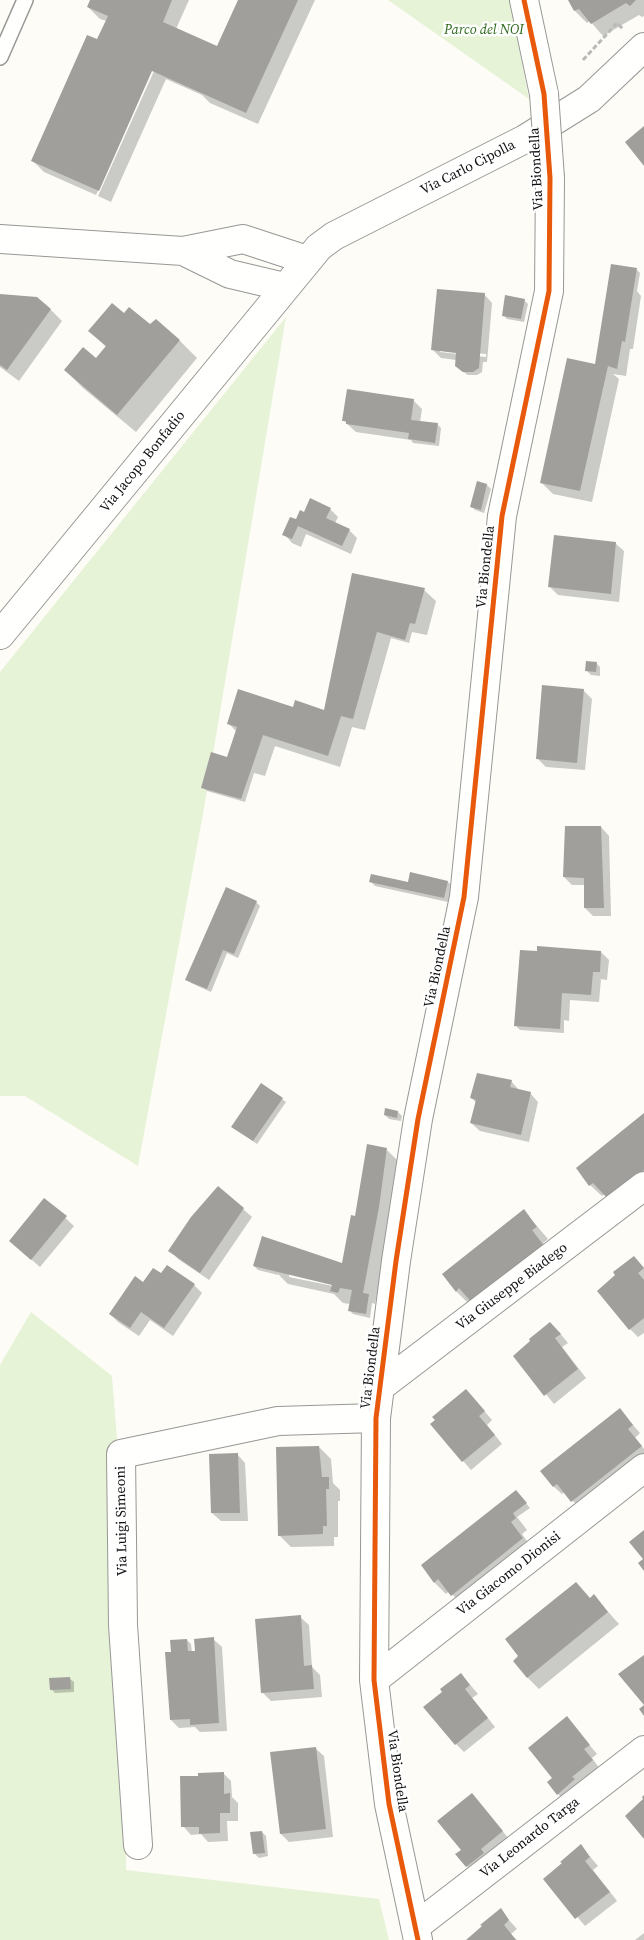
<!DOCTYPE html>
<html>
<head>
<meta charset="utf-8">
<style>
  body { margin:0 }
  canvas { display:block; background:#fdfcf7 }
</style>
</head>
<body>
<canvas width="644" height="1940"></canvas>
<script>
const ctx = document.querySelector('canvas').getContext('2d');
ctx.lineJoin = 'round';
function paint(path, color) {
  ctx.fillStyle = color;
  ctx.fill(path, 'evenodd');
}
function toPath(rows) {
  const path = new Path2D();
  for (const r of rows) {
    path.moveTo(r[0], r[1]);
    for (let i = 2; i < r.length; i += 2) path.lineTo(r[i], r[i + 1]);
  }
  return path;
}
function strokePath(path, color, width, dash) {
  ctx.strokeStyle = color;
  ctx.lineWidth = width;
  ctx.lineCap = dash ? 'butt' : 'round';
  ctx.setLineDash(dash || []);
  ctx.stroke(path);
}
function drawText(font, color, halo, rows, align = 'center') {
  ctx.font = font + ' "Source Serif 4",serif';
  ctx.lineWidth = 5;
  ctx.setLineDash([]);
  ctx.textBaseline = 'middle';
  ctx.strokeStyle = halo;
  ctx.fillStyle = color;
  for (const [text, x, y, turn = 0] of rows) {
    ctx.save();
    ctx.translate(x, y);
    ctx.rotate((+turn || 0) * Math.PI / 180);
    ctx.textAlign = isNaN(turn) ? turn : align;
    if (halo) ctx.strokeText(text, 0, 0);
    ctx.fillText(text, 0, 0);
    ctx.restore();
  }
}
const green = toPath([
  [388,0,510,0,529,99],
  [286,317,203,814,138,1166,25,1096,0,1096,0,672],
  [31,1312,112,1376,128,1578,126,1870,379,1899,389,1940,0,1940,0,1365]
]);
const shadow = toPath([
  [92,0,189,0,176,29,218,48,240,0,315,0,258,124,210,103,202,95,166,79,111,202,98,196,154,71,152,69,96,195,44,172,32,160,98,41,107,21,100,19,88,7],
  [569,0,644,0,644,16,642,17,639,15,603,36,590,21,587,23,575,11],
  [636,269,640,273,637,291,641,296,633,349,630,349,626,376,613,374,619,379,592,502,553,494,541,482,596,365],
  [484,294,492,303,487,362,483,362,482,372,477,375,468,375,460,370,456,360,441,358,433,350],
  [440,350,486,354,486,357,440,352],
  [0,295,51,310,62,321,19,381,0,367],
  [524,300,528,304,524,322,507,319,503,315],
  [124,314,180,341,197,358,136,432,83,388,65,370,96,360,106,347,90,331],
  [413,400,422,409,420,422,437,424,441,428,439,446,413,443,411,440,356,432,344,421],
  [478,482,487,485,491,489,484,513,475,510,471,506],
  [330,509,338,517,335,523,349,530,357,538,351,554,306,534,301,547,292,543,284,534,305,514],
  [615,543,624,551,619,602,558,595,550,587],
  [353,574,424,590,436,601,427,635,412,632,409,643,391,638,365,730,352,727,340,767,275,746,265,776,254,773,245,802,207,791,203,787,228,759,237,732,228,723,293,708,325,712],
  [596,663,600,667,600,676,591,675,587,671],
  [584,691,592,699,585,770,546,767,537,758],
  [601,827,609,836,611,916,593,916,585,908,585,885,572,885,564,877],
  [371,882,409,884,448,882,452,886,448,902,375,886],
  [256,902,260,906,238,958,227,953,211,992,191,983,187,979],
  [601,952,609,960,607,980,601,979,599,1002,570,1000,569,1021,564,1020,564,1033,520,1030,516,1026],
  [511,1081,519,1090,530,1093,538,1102,529,1142,480,1131,471,1123,476,1103,472,1098],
  [282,1099,286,1102,257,1144,237,1130],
  [398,1112,402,1116,401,1121,389,1119,385,1115],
  [644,1115,644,1191,605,1194,602,1196,590,1185],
  [387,1150,399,1162,391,1219,375,1304,372,1303,370,1318,353,1314,349,1310,350,1304,343,1303,334,1294,288,1284,278,1274,278,1275,258,1270,254,1266,262,1237,343,1264,356,1217],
  [289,1274,338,1285,338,1287,289,1277],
  [45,1199,74,1226,40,1267,10,1241],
  [243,1209,252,1217,209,1280,178,1259,170,1250],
  [524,1211,548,1239,543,1243,556,1259,468,1303,456,1291],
  [634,1257,644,1268,644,1333,638,1337,630,1329],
  [161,1275,194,1285,202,1293,173,1336,150,1320,139,1336,118,1322,110,1314],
  [559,1332,568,1343,562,1347,586,1378,554,1404,515,1356],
  [474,1399,492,1420,487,1425,502,1444,471,1470,431,1424],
  [620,1410,640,1433,635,1438,644,1449,644,1459,580,1509,565,1492,562,1494,553,1486],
  [319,1447,331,1459,333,1483,340,1490,340,1501,338,1501,338,1537,334,1537,334,1546,291,1547,279,1535],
  [237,1454,245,1463,248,1521,221,1521,212,1513],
  [520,1496,530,1508,517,1517,527,1530,522,1534,534,1551,464,1607,449,1591,446,1594,434,1582],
  [594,1596,619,1624,539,1689,527,1677],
  [300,1617,309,1625,312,1667,320,1675,322,1697,271,1701,262,1692],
  [213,1639,222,1647,227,1731,200,1732,195,1727,179,1728,171,1720,187,1640,191,1644,192,1652,196,1652],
  [461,1674,478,1694,472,1698,495,1727,464,1752,456,1744,444,1692],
  [69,1678,74,1682,74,1692,55,1693,51,1689],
  [567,1718,597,1754,592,1758,600,1769,566,1802,558,1794,553,1778],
  [315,1748,324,1756,333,1837,289,1842,281,1834],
  [223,1773,231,1781,232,1797,238,1803,238,1821,227,1821,228,1841,208,1842,201,1834,191,1835,183,1826,199,1778],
  [472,1795,510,1840,475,1874,467,1866,462,1851],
  [262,1832,266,1836,268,1856,259,1858,255,1854],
  [581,1846,598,1866,593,1870,617,1901,585,1926,545,1879],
  [500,1910,517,1929,511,1934,517,1940,468,1940],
  [644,1933,644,1940,635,1940]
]);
const building = toPath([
  [90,0,172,0,163,22,217,46,238,0,298,0,246,113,152,71,99,191,31,161,87,35,97,39,108,16,87,7],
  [568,0,636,0,630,6,626,3,591,24,579,9,574,11],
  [644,126,644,166,625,142],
  [611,264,637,268,625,342,622,341,617,369,608,366,580,491,540,483,567,358,595,364],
  [437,289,485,293,479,368,473,372,463,372,455,366,456,353,431,350],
  [0,294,37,297,51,309,7,370,0,365],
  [505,295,525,299,521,319,502,316],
  [112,303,124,313,129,307,150,324,156,319,180,340,117,415,64,370,83,347,96,358,106,346,88,331],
  [347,389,414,399,411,420,438,423,435,443,408,439,409,433,346,424,346,421,342,421],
  [477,481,487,484,481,510,470,507],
  [310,498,331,508,326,518,350,529,342,546,298,526,292,539,282,535,290,517,296,519,300,510,304,512],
  [554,535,616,542,611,594,548,587],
  [352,573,425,588,415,624,410,623,405,640,377,632,353,719,341,716,328,756,263,735,241,799,201,788,211,752,227,757,237,727,227,724,238,689,293,707,295,700,324,710],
  [586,661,597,662,596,672,585,671],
  [542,685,584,689,577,763,536,759],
  [565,826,601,826,604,908,584,908,584,878,563,877],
  [410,872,448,881,444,898,369,882,371,874,408,882],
  [226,887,257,901,234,954,223,950,207,989,185,980],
  [537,946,601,951,600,972,593,972,591,995,562,993,560,1029,514,1026,520,950,537,951],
  [477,1073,512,1080,510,1087,531,1092,521,1135,470,1123,476,1100,470,1098],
  [261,1083,283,1098,253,1141,231,1127],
  [385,1108,398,1111,397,1118,384,1115],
  [644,1113,644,1170,608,1199,593,1183,589,1186,576,1168],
  [367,1144,387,1148,379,1207,363,1293,369,1294,366,1314,348,1311,352,1290,340,1288,338,1293,330,1291,332,1285,253,1266,262,1236,342,1263,351,1215,355,1216],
  [218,1186,244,1208,200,1273,168,1251,191,1217],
  [44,1198,67,1216,31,1260,9,1241],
  [524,1209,537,1227,532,1230,545,1247,473,1304,459,1288,456,1292,442,1274],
  [634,1256,644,1268,638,1273,644,1280,644,1318,629,1330,597,1291,615,1275,613,1272],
  [167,1265,195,1284,164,1328,141,1312,130,1328,109,1314,135,1276,143,1282,153,1268,161,1273],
  [550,1322,561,1334,555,1338,578,1369,544,1396,513,1356,530,1341,529,1339],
  [466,1389,485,1411,479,1416,495,1435,462,1462,430,1424,435,1420,432,1417],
  [620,1408,633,1425,628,1429,642,1446,571,1502,557,1484,553,1487,540,1471],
  [319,1446,322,1477,329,1477,329,1489,326,1489,327,1526,323,1526,323,1534,278,1536,276,1447],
  [238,1453,240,1513,211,1513,209,1454],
  [516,1490,527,1503,513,1513,516,1518,511,1522,523,1538,451,1596,438,1579,434,1583,421,1565],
  [644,1530,644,1571,638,1563,643,1559,629,1542],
  [576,1582,590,1598,594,1594,608,1612,527,1678,513,1661,518,1656,505,1639],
  [301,1615,304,1666,312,1665,314,1689,261,1693,255,1619],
  [214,1637,219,1723,190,1725,190,1719,170,1720,165,1652,171,1652,170,1640,187,1639,188,1651,195,1651,194,1639],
  [644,1655,644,1716,639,1709,644,1705,618,1674],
  [461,1673,470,1685,465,1689,488,1718,455,1745,423,1707,442,1692,440,1689],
  [70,1677,71,1689,50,1690,49,1678],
  [567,1716,590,1745,584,1749,593,1760,572,1777,575,1779,557,1795,547,1782,552,1778,528,1748],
  [316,1747,326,1829,280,1834,270,1752],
  [224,1772,224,1794,230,1793,230,1813,220,1813,220,1833,199,1834,199,1827,181,1827,180,1776,198,1776,198,1773],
  [472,1793,503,1831,481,1849,484,1853,466,1867,455,1854,461,1850,437,1821],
  [644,1795,644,1839,625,1816,643,1799,642,1797],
  [262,1831,265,1853,253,1854,250,1832],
  [581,1844,590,1857,585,1861,610,1892,575,1919,543,1879,562,1863,560,1862],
  [501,1908,509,1920,504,1925,516,1940,466,1940,482,1926,480,1925]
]);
const path = toPath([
  [583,60,617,23,623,29]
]);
const service = toPath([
  [0,57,25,0]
]);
const minor = toPath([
  [524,0,544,94],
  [0,239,183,251,243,239,307,260],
  [183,251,230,274,285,287],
  [380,1387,644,1186],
  [374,1680,644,1468],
  [138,1845,123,1625,121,1454,278,1421,376,1418],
  [415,1927,644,1750],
  [418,1940,389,1804,374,1680,376,1418,396,1261,418,1119,464,897,502,516,549,291,550,178]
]);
const tertiary = toPath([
  [0,635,319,247,334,236,525,139,589,99,644,47]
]);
const minorBridge = toPath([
  [544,94,550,178]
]);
const cycleway = toPath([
  [418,1940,389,1804,374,1680,376,1418,396,1261,418,1119,464,897,502,516,549,291,550,178,544,94,524,0]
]);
const parkNames = [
  ["Parco del NOI",484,30]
];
const streetNames = [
  ["Via Carlo Cipolla",468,168,-27],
  ["Via Biondella",537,169,-93],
  ["Via Jacopo Bonfadio",143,462,-51],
  ["Via Biondella",486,567,-84],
  ["Via Biondella",438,967,-78],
  ["Via Giuseppe Biadego",512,1287,-37],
  ["Via Biondella",371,1368,-83],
  ["Via Luigi Simeoni",122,1521,-91],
  ["Via Giacomo Dionisi",509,1574,-38],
  ["Via Biondella",397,1771,82],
  ["Via Leonardo Targa",530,1838,-38]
];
paint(green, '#e7f3d7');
paint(shadow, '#0003');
paint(building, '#a19f9c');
strokePath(service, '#979795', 18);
strokePath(minor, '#979795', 30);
strokePath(tertiary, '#979795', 30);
strokePath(path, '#b9b9b8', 3, [5, 2.5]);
strokePath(service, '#fffffe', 15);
strokePath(minor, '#fffffe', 28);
strokePath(tertiary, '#fffffe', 28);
strokePath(minorBridge, '#979795', 30, []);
strokePath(minorBridge, '#fffffe', 28);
strokePath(cycleway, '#e8590c', 5);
drawText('italic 14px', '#2f6b1f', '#fff', parkNames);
drawText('14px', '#111', '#fff', streetNames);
</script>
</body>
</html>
